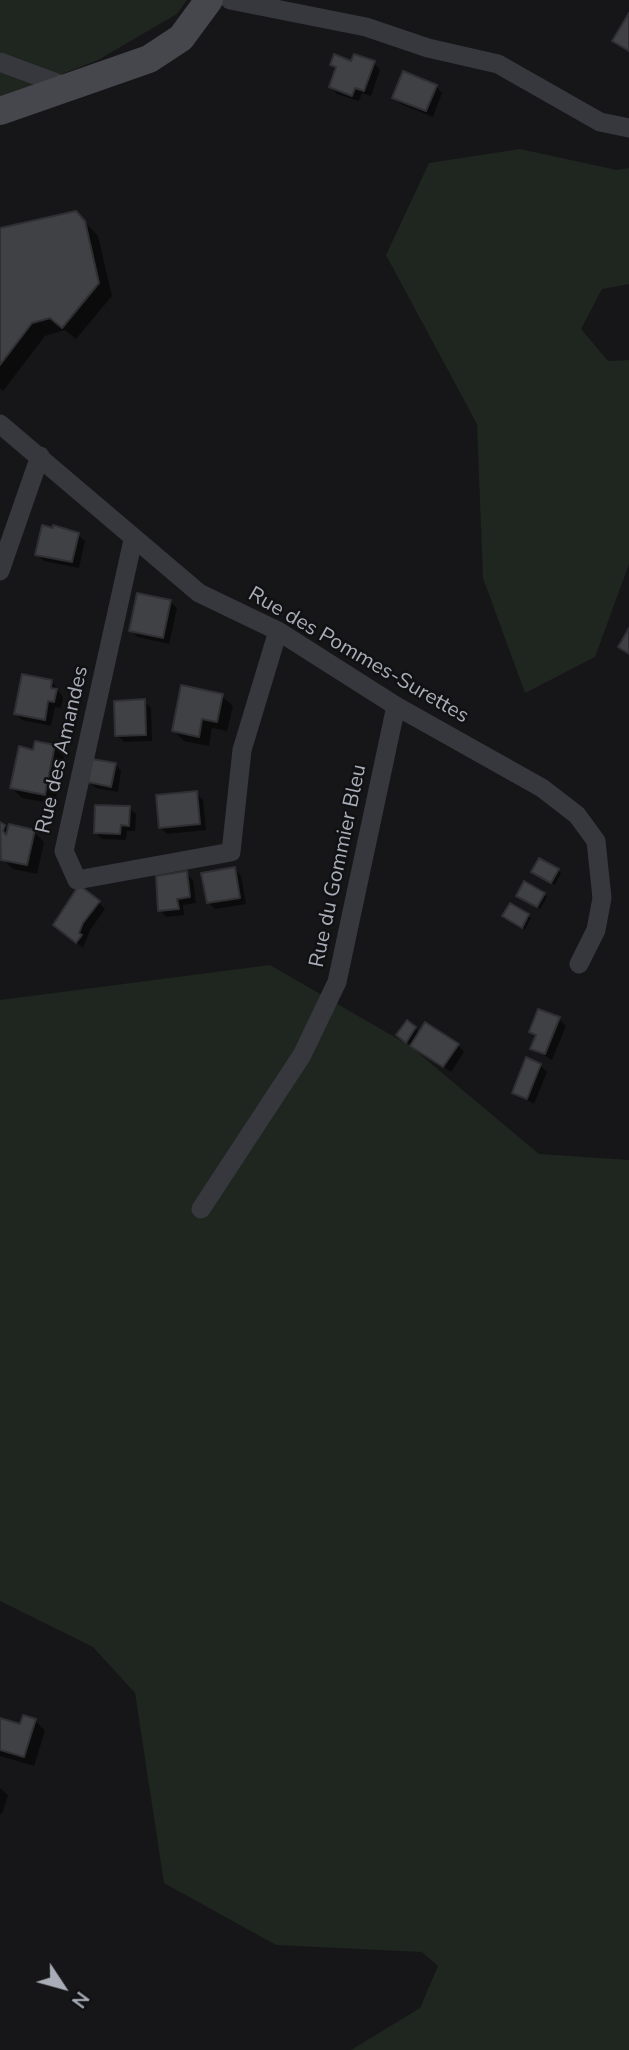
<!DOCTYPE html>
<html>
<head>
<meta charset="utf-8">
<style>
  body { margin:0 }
  #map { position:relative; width:629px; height:2050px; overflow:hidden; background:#161618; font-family:"Nunito Sans",sans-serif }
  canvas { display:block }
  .north { position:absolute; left:28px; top:1952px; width:70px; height:70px; -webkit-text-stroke:5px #111113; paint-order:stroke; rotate:126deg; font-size:19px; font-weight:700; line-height:28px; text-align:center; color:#a8adb8 }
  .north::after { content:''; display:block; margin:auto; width:24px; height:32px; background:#a8adb8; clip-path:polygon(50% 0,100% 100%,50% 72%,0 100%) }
</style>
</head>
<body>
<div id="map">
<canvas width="629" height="2050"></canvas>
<div class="north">N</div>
</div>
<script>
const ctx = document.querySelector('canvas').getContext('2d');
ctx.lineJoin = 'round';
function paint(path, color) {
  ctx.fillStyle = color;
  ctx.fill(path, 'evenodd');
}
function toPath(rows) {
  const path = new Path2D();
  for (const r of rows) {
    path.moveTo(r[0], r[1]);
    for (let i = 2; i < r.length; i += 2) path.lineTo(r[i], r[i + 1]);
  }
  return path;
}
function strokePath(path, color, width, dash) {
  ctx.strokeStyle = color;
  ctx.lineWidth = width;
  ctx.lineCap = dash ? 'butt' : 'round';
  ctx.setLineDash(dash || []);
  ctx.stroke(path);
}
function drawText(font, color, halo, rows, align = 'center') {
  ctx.font = font + ' "Nunito Sans",sans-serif';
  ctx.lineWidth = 5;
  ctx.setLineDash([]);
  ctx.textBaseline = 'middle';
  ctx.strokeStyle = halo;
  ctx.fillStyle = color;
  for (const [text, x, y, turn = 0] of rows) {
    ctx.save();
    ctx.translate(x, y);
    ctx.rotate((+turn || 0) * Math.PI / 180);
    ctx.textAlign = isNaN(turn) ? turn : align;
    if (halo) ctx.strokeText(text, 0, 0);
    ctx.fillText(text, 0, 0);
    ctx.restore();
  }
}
const green = toPath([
  [0,0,187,0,177,14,98,60,0,98],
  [520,149,617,170,629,168,629,284,602,289,581,329,608,361,629,360,629,564,595,657,525,693,483,578,477,424,386,255,429,163],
  [270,965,410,1046,539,1154,629,1160,629,2050,351,2050,420,2008,438,1966,422,1952,276,1945,164,1883,135,1693,93,1647,0,1601,0,1000]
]);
const shadow = toPath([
  [374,63,380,70,371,96,362,93,359,101,337,94,331,87,337,70,332,65],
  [436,86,442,93,433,117,401,104,394,98],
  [76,213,98,236,112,296,76,339,65,330,45,336,3,391,0,388,0,229],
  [54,530,78,535,85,541,79,568,44,561,37,554],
  [170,602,177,608,169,644,138,637,131,631],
  [52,682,63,697,61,708,55,707,51,726,22,720,16,714],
  [222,696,233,706,227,731,212,728,209,746,184,741,174,731],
  [144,701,151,708,152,741,124,742,117,735],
  [54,747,64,757,55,804,22,798,12,788,34,752],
  [115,764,121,771,118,792,96,788,90,782],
  [196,793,203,800,206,830,167,834,160,827],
  [129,808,136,814,135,831,127,831,126,840,102,839,95,832],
  [0,822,9,831,34,832,44,842,37,874,13,869,0,857],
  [235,869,241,876,246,904,215,909,208,902],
  [558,870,561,873,555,885,536,875],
  [186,873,193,880,196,903,183,905,184,915,166,917,160,910],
  [544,894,547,897,540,909,521,898],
  [99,903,105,909,90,930,83,948,55,925],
  [511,905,531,918,525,929,507,919],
  [559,1019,566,1026,552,1060,532,1048,536,1038,531,1032],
  [408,1022,420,1033,458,1045,464,1052,451,1072,401,1038],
  [540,1065,547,1072,534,1104,514,1093],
  [0,1720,21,1726,35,1720,45,1731,34,1766,0,1756],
  [0,1788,8,1795,2,1814,0,1814]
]);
const building = toPath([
  [629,13,629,51,612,41,629,13],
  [334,54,351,61,354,54,375,61,364,91,355,88,352,96,329,87,336,67,330,65,334,54],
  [403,71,437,85,426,111,392,98,403,71],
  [76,211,85,221,99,283,62,328,50,318,32,323,0,365,0,228,76,211],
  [42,525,53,528,53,525,79,533,72,562,35,555,42,525],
  [137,593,171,600,163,638,129,631,137,593],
  [629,628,629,654,618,647,629,628],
  [22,674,52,680,51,688,57,689,54,702,48,701,45,720,14,714,22,674],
  [181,685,223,694,217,722,202,719,199,737,172,731,181,685],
  [145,699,146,735,115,736,114,701,145,699],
  [35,741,55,745,45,795,10,788,19,746,33,750,35,741],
  [92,759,116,763,111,787,88,782,92,759],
  [197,791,200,824,159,828,156,795,197,791],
  [95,805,130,806,129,826,121,825,120,834,94,833,95,805],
  [0,822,5,825,3,831,6,835,9,824,35,830,27,865,1,860,0,822],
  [539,858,559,869,551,883,531,872,539,858],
  [235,867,240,898,207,903,201,873,235,867],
  [187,871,190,897,177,899,179,909,158,911,156,876,187,871],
  [524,881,545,893,537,907,516,896,524,881],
  [79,885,100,901,83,923,79,933,82,935,76,943,53,925,79,885],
  [510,903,529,914,522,928,502,916,510,903],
  [538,1009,560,1017,545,1054,530,1049,536,1035,529,1032,538,1009],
  [407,1020,416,1027,406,1043,396,1035,407,1020],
  [425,1022,459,1044,443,1067,410,1046,425,1022],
  [526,1057,541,1064,527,1099,512,1093,526,1057],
  [23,1715,36,1719,24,1757,0,1750,0,1718,20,1724,23,1715]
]);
const minor = toPath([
  [230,0,366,27,428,48,498,64,600,122,629,128],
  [0,62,70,88],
  [0,424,199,593,278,631,396,706,542,788,577,815,596,841,602,898,596,930,579,964],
  [133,540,64,851,77,880,231,852,242,750,278,631],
  [0,571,40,456],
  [201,1209,302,1055,337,982,396,706]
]);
const secondary = toPath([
  [0,111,149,59,181,38,209,0]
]);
const streetNames = [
  ["Rue des Pommes-Surettes",358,656,30],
  ["Rue des Amandes",63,750,-77],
  ["Rue du Gommier Bleu",339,866,-78]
];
paint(green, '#1e261f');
paint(shadow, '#0007');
paint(building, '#404145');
strokePath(building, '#303034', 2);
strokePath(minor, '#37383d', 19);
strokePath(secondary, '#45474d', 28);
drawText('21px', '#a8adb8', '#111113', streetNames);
</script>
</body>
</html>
